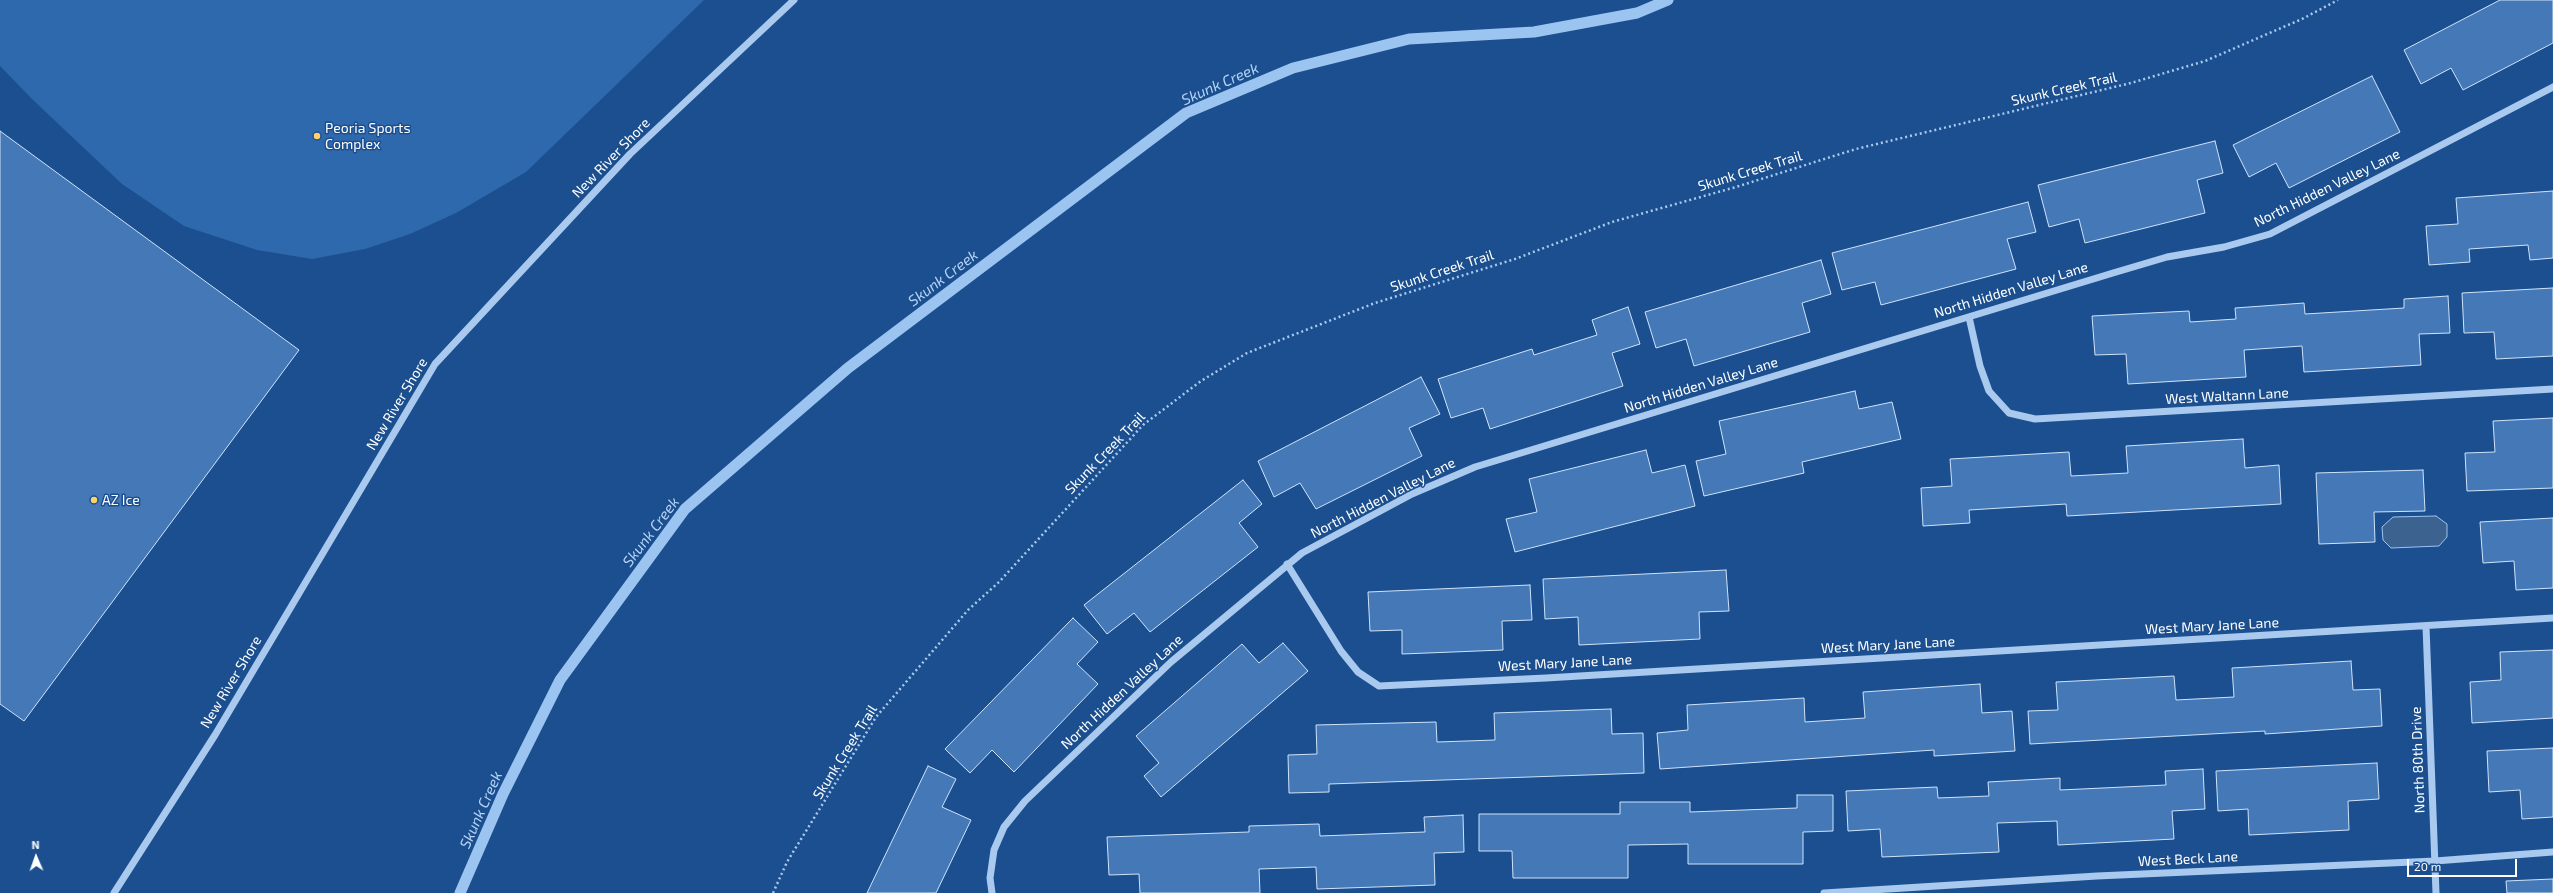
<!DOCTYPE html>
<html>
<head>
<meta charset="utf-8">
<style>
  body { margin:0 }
  #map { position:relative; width:2553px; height:893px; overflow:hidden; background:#1b4f8f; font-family:"Exo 2",sans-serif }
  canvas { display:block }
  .north { position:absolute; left:16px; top:837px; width:40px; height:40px; -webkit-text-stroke:3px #1b4f8f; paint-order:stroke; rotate:358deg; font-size:11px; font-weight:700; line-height:16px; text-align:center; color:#fff }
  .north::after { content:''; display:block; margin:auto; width:14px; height:18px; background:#fff; clip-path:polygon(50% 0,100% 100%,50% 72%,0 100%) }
  .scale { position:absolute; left:2407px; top:859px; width:110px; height:18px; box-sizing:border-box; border:2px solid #fff; border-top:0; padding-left:5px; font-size:12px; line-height:14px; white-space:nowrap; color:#fff; -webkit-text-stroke:3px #1b4f8f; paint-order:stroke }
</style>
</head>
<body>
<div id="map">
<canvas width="2553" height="893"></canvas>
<div class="north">N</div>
<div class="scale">20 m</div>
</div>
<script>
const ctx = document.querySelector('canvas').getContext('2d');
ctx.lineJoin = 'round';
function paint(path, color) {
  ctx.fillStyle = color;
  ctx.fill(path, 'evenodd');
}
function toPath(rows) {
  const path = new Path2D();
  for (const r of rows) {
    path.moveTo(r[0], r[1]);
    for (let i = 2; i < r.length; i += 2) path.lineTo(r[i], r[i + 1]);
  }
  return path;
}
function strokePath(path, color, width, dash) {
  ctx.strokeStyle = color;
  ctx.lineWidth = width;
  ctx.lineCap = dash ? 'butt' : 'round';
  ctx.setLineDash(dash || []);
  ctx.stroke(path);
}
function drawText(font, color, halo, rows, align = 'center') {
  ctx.font = font + ' "Exo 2",sans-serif';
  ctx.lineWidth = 3;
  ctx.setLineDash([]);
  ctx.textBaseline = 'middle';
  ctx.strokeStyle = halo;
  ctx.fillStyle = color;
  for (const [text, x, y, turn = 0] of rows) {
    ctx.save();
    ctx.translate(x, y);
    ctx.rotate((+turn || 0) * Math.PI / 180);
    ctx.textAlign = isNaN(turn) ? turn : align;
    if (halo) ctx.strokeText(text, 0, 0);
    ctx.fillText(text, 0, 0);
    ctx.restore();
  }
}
const green = toPath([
  [0,0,704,0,526,172,456,213,410,234,365,249,312,259,257,250,184,226,122,184,32,99,0,66]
]);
const water = toPath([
  [2436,516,2447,524,2447,537,2439,546,2391,548,2383,540,2382,527,2393,517,2436,516]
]);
const stream = toPath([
  [460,893,503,794,560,680,685,509,848,368,1186,113,1293,68,1409,39,1534,32,1637,13,1668,0]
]);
const building = toPath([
  [2500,0,2553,0,2553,43,2463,90,2451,68,2421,84,2404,50,2500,0],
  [2372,76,2400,132,2289,188,2276,163,2249,177,2233,145,2372,76],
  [0,131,299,350,24,721,0,704,0,131],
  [2215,141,2223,173,2197,180,2205,213,2085,243,2079,219,2049,227,2038,185,2215,141],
  [2553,191,2553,258,2530,260,2528,245,2469,249,2470,262,2429,265,2426,226,2458,224,2456,198,2553,191],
  [2028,202,2036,232,2007,239,2016,269,1881,305,1875,282,1842,290,1832,253,2028,202],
  [1821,260,1831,294,1802,303,1810,332,1694,366,1686,339,1656,348,1645,312,1821,260],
  [2553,288,2553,356,2496,359,2494,332,2464,333,2462,293,2553,288],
  [2448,296,2450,333,2419,334,2421,365,2304,372,2302,346,2244,350,2246,377,2128,384,2126,354,2095,355,2092,316,2189,311,2190,322,2236,319,2235,308,2304,303,2305,314,2404,308,2404,299,2448,296],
  [1628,307,1640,344,1612,353,1623,386,1490,429,1483,408,1451,418,1438,379,1532,349,1534,355,1597,335,1592,320,1628,307],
  [1421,377,1440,414,1409,428,1422,456,1316,509,1300,483,1274,497,1258,461,1421,377],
  [1855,391,1859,409,1892,402,1901,439,1802,462,1804,473,1704,496,1696,461,1726,454,1719,421,1855,391],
  [2553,418,2553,488,2467,491,2465,453,2495,452,2493,421,2553,418],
  [2243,439,2245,468,2279,465,2281,504,2067,516,2066,504,1969,510,1970,523,1923,526,1921,488,1952,486,1950,459,2069,452,2071,476,2128,473,2126,446,2243,439],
  [1646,450,1652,473,1685,465,1695,506,1515,552,1506,519,1537,512,1529,479,1646,450],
  [2423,470,2425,511,2374,512,2375,542,2319,544,2316,473,2423,470],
  [1243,480,1262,504,1239,523,1258,547,1150,632,1134,613,1107,634,1084,605,1243,480],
  [2553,518,2553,588,2516,590,2514,561,2483,563,2480,522,2553,518],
  [1726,570,1729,611,1699,612,1700,639,1579,645,1578,617,1545,619,1543,579,1726,570],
  [1530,585,1532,620,1502,621,1503,650,1402,654,1402,630,1370,631,1368,592,1530,585],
  [1073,618,1098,642,1077,664,1098,684,1014,772,992,750,970,773,945,749,1073,618],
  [1283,643,1308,671,1161,797,1144,776,1159,763,1136,736,1242,644,1259,663,1283,643],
  [2553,650,2553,718,2472,723,2470,682,2501,680,2500,652,2553,650],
  [2351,661,2353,690,2380,689,2382,726,2265,734,2265,731,2030,744,2028,711,2058,710,2056,682,2174,676,2176,700,2234,697,2232,668,2351,661],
  [1980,684,1982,713,2012,711,2015,751,1934,756,1934,750,1660,769,1657,733,1688,730,1687,705,1804,698,1805,722,1865,718,1863,692,1980,684],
  [1611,709,1612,734,1643,733,1644,773,1329,784,1329,792,1289,793,1288,755,1317,754,1316,725,1436,722,1437,742,1495,740,1494,713,1611,709],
  [2553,748,2553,817,2522,819,2520,790,2489,792,2487,751,2553,748],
  [2377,763,2379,799,2348,801,2349,830,2249,835,2248,809,2218,811,2216,771,2377,763],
  [928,766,956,779,942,807,971,820,936,893,867,893,928,766],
  [2203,769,2205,809,2172,811,2174,839,2058,845,2057,821,1997,823,1999,852,1882,857,1880,829,1848,831,1846,791,1937,787,1938,798,1989,796,1988,782,2060,778,2060,790,2166,785,2165,771,2203,769],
  [1797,795,1833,795,1833,831,1803,832,1803,864,1688,864,1688,844,1628,845,1628,878,1513,878,1512,851,1479,851,1479,814,1620,814,1620,802,1690,802,1690,812,1797,808,1797,795],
  [1463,815,1464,852,1434,853,1435,885,1317,889,1316,867,1259,869,1260,893,1140,893,1139,874,1109,875,1107,837,1249,832,1249,826,1319,824,1320,836,1425,832,1424,817,1463,815],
  [2553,879,2553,893,2507,893,2506,881,2553,879]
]);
const path = toPath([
  [773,893,787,862,876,717,968,610,999,582,1143,425,1201,381,1247,353,1375,303,1515,259,1612,222,1736,187,1856,149,2131,83,2205,61,2302,19,2338,0]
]);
const minor = toPath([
  [1969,317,1980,366,1989,391,2009,413,2035,419,2553,389],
  [1287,564,1341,651,1358,672,1379,686,1546,678,2553,618],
  [2426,626,2436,893],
  [114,893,215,735,435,364,630,154,794,0],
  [992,893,990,878,994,850,1004,827,1025,801,1171,662,1302,553,1412,494,1475,467,2113,273,2167,257,2224,247,2270,234,2553,87],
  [1824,893,2097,876,2435,861,2553,852]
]);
const markers = [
  [317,136,4,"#ffd166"],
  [94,500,4,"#ffd166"]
];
const streetNames = [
  ["Skunk Creek Trail",2064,89,-13],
  ["New River Shore",611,158,-46],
  ["Skunk Creek Trail",1750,171,-17],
  ["North Hidden Valley Lane",2327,188,-26],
  ["Skunk Creek Trail",1442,271,-18],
  ["North Hidden Valley Lane",2011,290,-17],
  ["North Hidden Valley Lane",1701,385,-17],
  ["West Waltann Lane",2227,396,-3],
  ["New River Shore",397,404,-59],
  ["Skunk Creek Trail",1105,453,-46],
  ["North Hidden Valley Lane",1383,498,-27],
  ["West Mary Jane Lane",2212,626,-3],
  ["West Mary Jane Lane",1888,645,-3],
  ["West Mary Jane Lane",1565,663,-3],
  ["New River Shore",231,682,-59],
  ["North Hidden Valley Lane",1122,692,-43],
  ["Skunk Creek Trail",845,752,-58],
  ["North 80th Drive",2418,760,-92],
  ["West Beck Lane",2188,859,-3]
];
const poiNames = [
  ["Peoria Sports",325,128],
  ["Complex",325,144],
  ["AZ Ice",102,500]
];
const waterNames = [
  ["Skunk Creek",1220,84,-24],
  ["Skunk Creek",943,278,-37],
  ["Skunk Creek",651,532,-53],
  ["Skunk Creek",481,810,-66]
];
paint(green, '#2e69ad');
paint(water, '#3c6290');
strokePath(water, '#9cc4f0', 1);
strokePath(stream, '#9cc4f0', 11);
paint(building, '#4478b7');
strokePath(building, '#cfe3fa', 1);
strokePath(path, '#a9c9ee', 2.5, [2, 3]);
strokePath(minor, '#a9c9ee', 7);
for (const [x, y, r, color] of markers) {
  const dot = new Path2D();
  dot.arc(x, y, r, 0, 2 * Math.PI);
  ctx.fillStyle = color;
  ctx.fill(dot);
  strokePath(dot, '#1b4f8f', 1.5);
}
drawText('14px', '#fff', '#1b4f8f', streetNames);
drawText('14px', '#fff', '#1b4f8f', poiNames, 'left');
drawText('italic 15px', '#b5d3f5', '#1b4f8f', waterNames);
</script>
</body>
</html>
